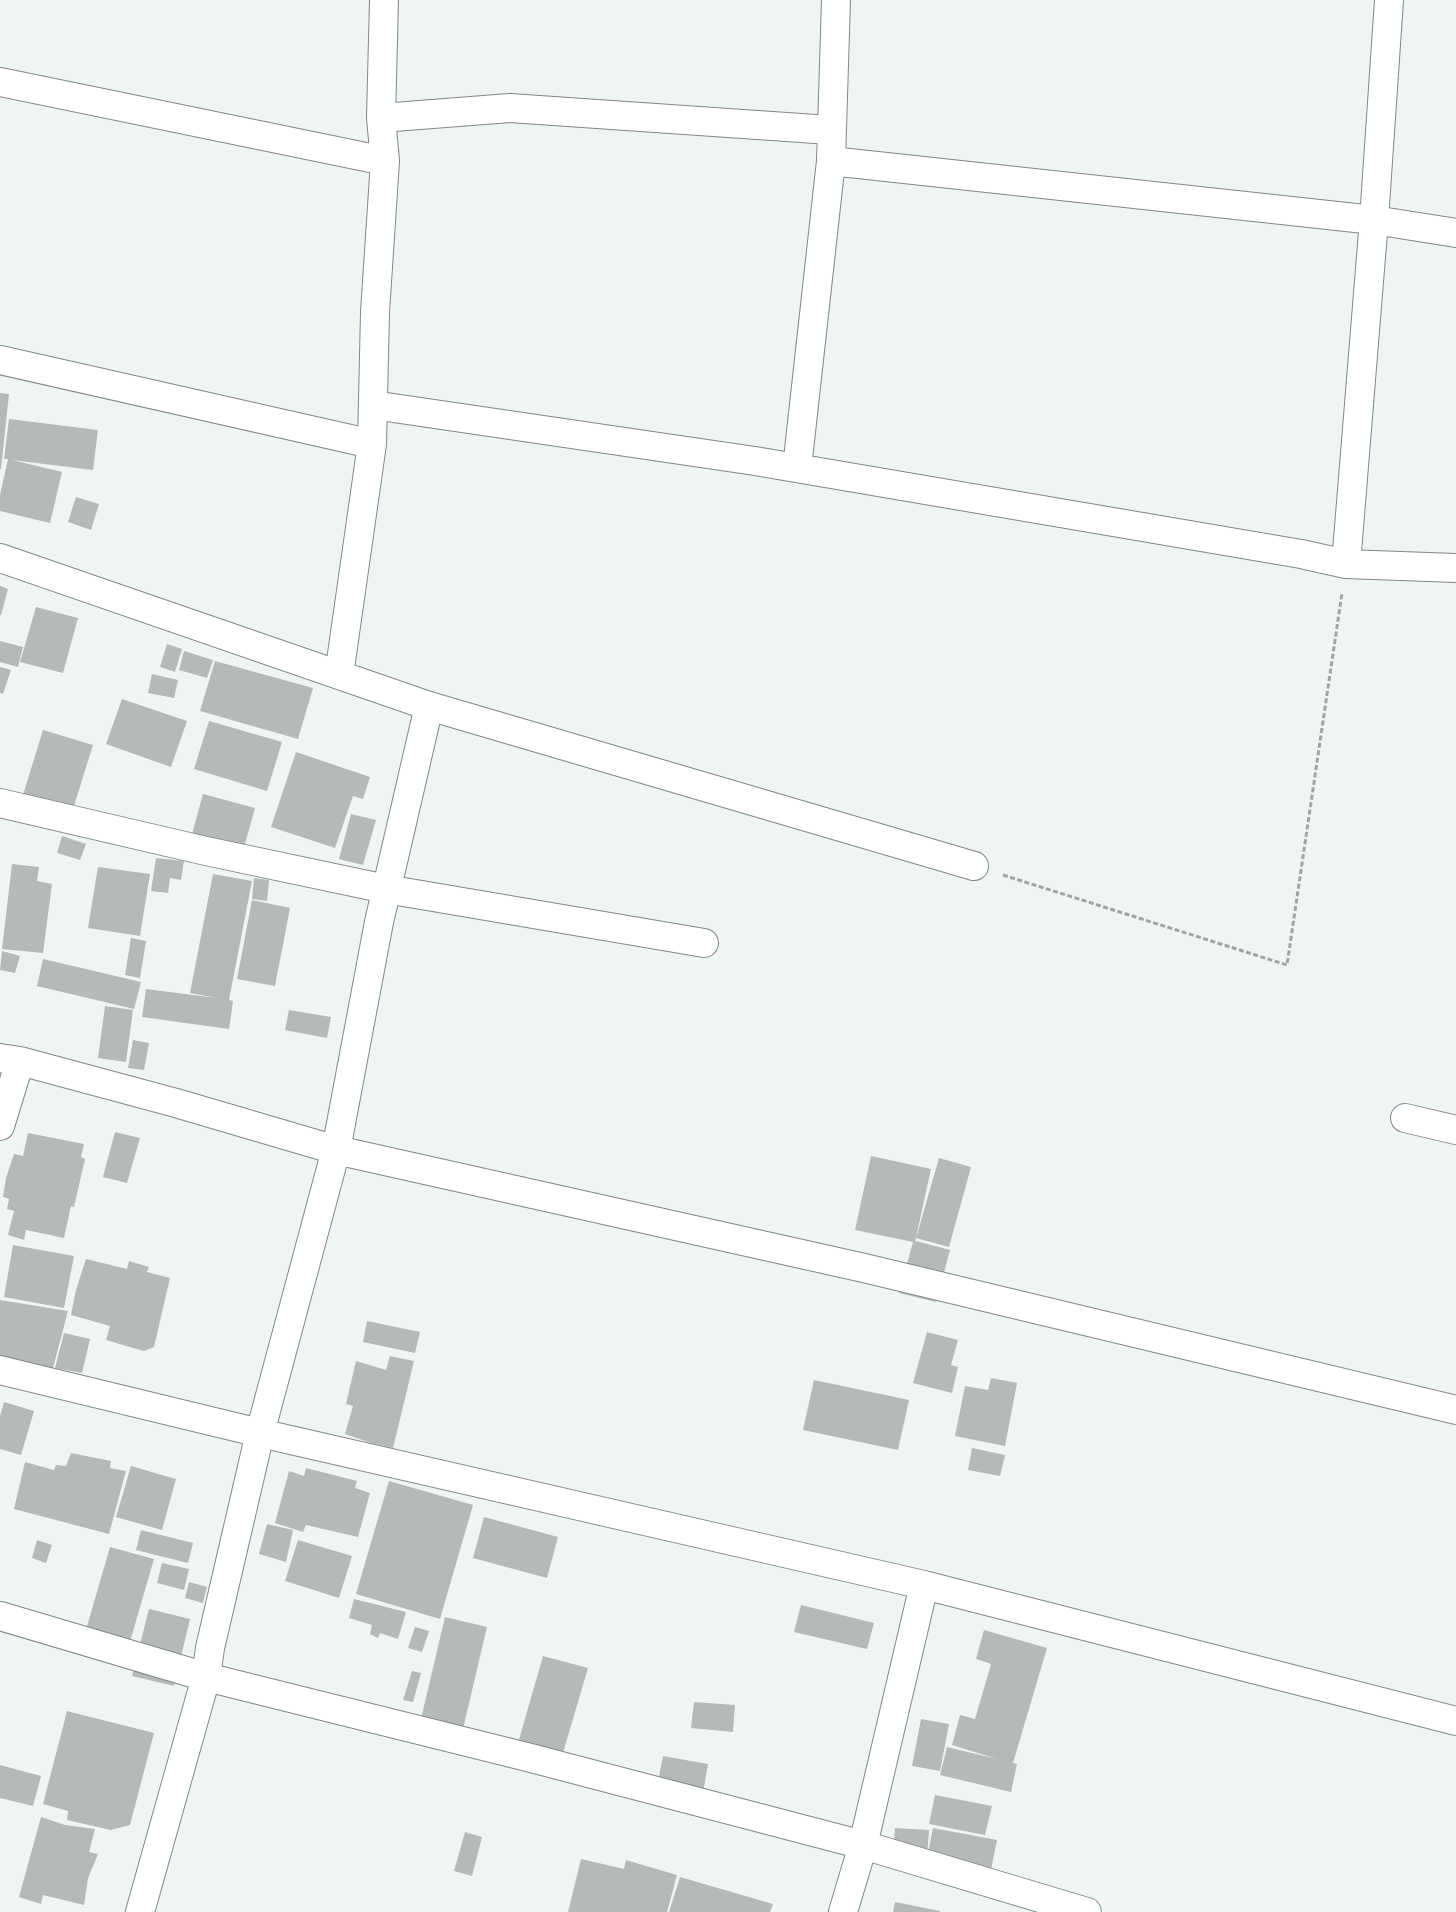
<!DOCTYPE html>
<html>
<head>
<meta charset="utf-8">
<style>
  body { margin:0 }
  canvas { display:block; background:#eef5f3 }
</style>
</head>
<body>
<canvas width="1456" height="1912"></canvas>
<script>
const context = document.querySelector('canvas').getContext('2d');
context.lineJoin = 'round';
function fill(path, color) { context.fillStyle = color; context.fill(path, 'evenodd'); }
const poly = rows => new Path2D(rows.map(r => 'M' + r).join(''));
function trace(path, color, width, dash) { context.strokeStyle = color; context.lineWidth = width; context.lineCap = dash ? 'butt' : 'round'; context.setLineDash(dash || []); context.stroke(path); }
fill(poly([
  [0,393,9,394,1,469,0,469],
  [9,419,98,430,93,470,12,460,62,472,50,523,0,511,0,495,8,459,4,459],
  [76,497,99,504,91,530,68,522],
  [0,586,8,589,1,615,0,615],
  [36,607,78,618,63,673,20,662],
  [0,641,23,647,18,667,0,662],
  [167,644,182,649,175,672,160,667],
  [184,651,213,660,207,678,179,670],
  [215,661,313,688,298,739,200,711],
  [0,667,11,670,3,694,0,693],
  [152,674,178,680,174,698,148,693],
  [122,699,187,721,171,767,106,744],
  [209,721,282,742,267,791,194,769],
  [43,730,93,745,73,809,23,795],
  [296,752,370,777,363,799,353,796,335,848,271,827],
  [203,794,255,808,243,851,191,838],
  [351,814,376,820,363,865,339,859],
  [62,836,86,844,80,860,57,853],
  [156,858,184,861,181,880,170,878,168,893,151,891],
  [12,864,39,867,37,881,52,884,43,953,2,949],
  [98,867,150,874,140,936,88,928],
  [213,874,252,881,229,1000,233,1001,229,1029,142,1017,146,989,217,998,190,993],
  [254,878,269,880,267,901,252,899],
  [252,900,290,908,275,986,237,979],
  [131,938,146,941,140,978,125,975],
  [2,951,20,956,15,973,0,970],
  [43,959,141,982,134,1009,37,986],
  [105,1006,133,1010,126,1062,98,1058],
  [289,1010,331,1017,327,1038,285,1030],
  [133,1040,149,1043,144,1070,128,1068],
  [115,1132,140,1138,127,1183,103,1177],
  [28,1133,84,1144,81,1157,85,1159,74,1207,71,1206,64,1238,26,1230,24,1240,8,1235,14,1211,7,1209,9,1199,3,1197,6,1178,14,1154,23,1156],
  [871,1156,931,1169,915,1242,916,1241,950,1250,936,1302,899,1293,913,1242,855,1230],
  [939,1158,971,1167,949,1247,916,1238],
  [13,1245,74,1256,64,1308,4,1297],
  [86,1259,127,1269,129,1261,149,1267,147,1272,170,1278,154,1347,144,1351,106,1340,110,1326,71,1315,76,1290],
  [0,1300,68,1311,53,1368,0,1358],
  [367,1321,420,1332,415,1353,363,1342],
  [927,1332,958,1340,951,1365,958,1367,952,1393,913,1383],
  [64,1333,90,1339,82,1373,55,1368],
  [390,1356,414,1361,393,1448,371,1443,345,1434,353,1406,346,1404,356,1361,386,1370],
  [991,1378,1017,1383,1005,1446,955,1436,965,1386,988,1390],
  [814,1380,909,1400,898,1450,803,1430],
  [4,1402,34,1411,21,1455,0,1449,0,1416],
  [972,1448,1005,1455,1000,1476,968,1470],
  [71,1453,111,1461,110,1468,126,1471,109,1534,14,1509,25,1462,54,1470,56,1465,66,1466],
  [131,1466,176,1479,162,1530,116,1517],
  [306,1468,357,1481,355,1488,370,1493,358,1537,306,1525,303,1532,275,1523,289,1471,304,1476],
  [389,1481,473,1505,440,1619,356,1594],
  [484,1517,558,1537,547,1578,473,1558],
  [267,1524,293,1530,286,1562,259,1554],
  [141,1530,193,1543,188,1563,136,1550],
  [37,1540,52,1545,46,1563,32,1558],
  [298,1540,352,1556,339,1598,285,1581],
  [110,1547,154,1559,125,1659,81,1647],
  [162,1563,189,1569,184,1590,157,1583],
  [189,1582,207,1587,203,1603,185,1598],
  [354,1599,406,1612,398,1639,380,1633,378,1638,370,1634,372,1625,349,1618],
  [801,1605,874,1623,867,1649,794,1632],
  [149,1609,190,1619,174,1686,132,1676],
  [445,1617,487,1627,458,1750,416,1740],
  [415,1627,429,1631,422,1652,408,1648],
  [984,1630,1047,1648,1013,1763,1017,1764,1011,1792,940,1775,947,1747,997,1759,952,1745,960,1715,975,1719,991,1664,976,1659],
  [543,1656,588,1668,560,1763,516,1750],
  [412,1671,421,1673,413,1702,403,1700],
  [694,1702,735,1705,733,1732,691,1728],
  [67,1711,154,1733,130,1825,111,1830,67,1820,68,1811,43,1804],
  [921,1719,949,1724,940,1771,912,1766],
  [663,1756,708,1764,701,1805,655,1796],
  [0,1765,41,1776,33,1806,0,1798],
  [935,1795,992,1806,985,1835,929,1824],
  [41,1817,65,1825,95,1829,89,1852,98,1854,88,1878,84,1905,43,1895,41,1904,19,1897],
  [895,1828,929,1830,927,1858,893,1855],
  [933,1828,997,1840,991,1870,927,1858],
  [465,1832,482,1837,472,1876,454,1871],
  [581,1859,624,1869,626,1860,677,1875,667,1912,568,1912],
  [680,1877,773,1904,770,1912,669,1912],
  [895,1902,940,1911,940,1912,893,1912]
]), '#b5bab6');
const minor = poly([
  [0,82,385,161],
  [381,118,510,108,830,130],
  [831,161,1374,220,1456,233],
  [0,360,372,444],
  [373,405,755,461,1301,554,1346,564,1456,568],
  [797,468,831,161,836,0],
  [0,558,429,706,974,866],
  [1346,564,1374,220,1389,0],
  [339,675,372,444,375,312,385,161,381,118,384,0],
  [0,803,206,851,386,889,704,943],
  [0,1058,20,1061,176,1103,336,1150,864,1268,1456,1410],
  [1405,1118,1456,1130],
  [0,1126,20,1061],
  [0,1370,260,1433,924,1585,1456,1721],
  [0,1616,206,1677,527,1757,863,1845,1087,1912],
  [140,1912,206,1677,210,1648,260,1433,336,1150,379,922,429,706],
  [843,1912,863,1845,924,1585]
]);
trace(minor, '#818886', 30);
trace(poly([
  [1003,875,1287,965,1342,593]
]), '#a0a5a4', 3, [5, 2.5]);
trace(minor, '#fff', 28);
</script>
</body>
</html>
